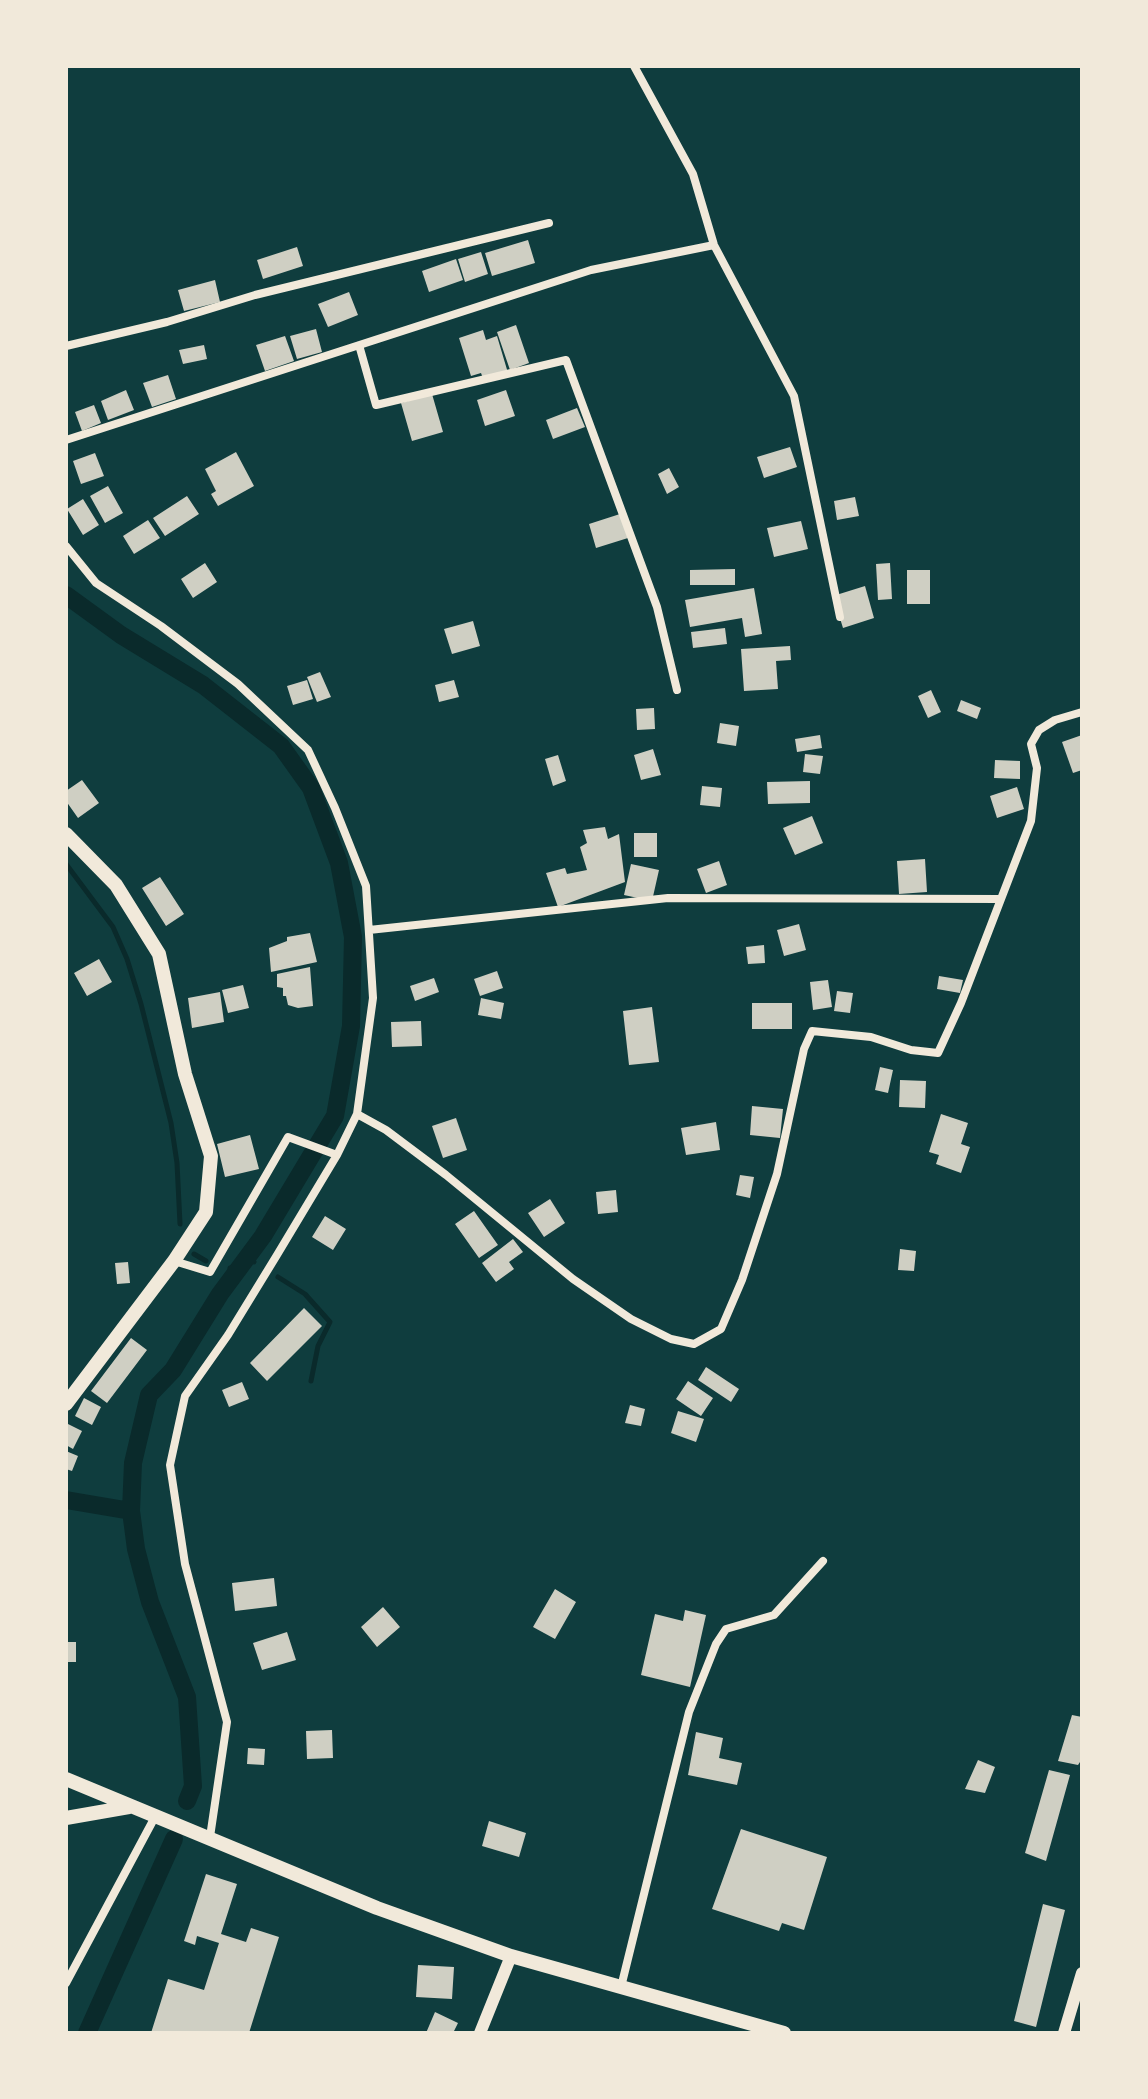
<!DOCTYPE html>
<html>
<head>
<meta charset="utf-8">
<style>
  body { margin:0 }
  #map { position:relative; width:1148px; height:2099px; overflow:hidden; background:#0f3d3e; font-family:"Archivo Narrow",sans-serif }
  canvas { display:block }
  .frame { position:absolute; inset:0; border:68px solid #f1e9da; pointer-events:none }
</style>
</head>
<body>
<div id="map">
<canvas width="1148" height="2099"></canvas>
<div class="frame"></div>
</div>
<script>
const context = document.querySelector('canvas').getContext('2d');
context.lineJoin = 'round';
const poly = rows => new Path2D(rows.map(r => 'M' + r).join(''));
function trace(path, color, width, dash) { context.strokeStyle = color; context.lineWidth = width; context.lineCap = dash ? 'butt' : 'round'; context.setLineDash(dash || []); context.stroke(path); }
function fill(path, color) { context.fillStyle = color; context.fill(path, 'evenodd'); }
trace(poly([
  [66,864,113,927,127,959,141,1004,171,1123,177,1163,180,1224],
  [194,1254,206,1261],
  [230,1268,244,1272,251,1261,254,1262],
  [278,1277,305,1294,330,1322,318,1346,311,1381]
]), '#0a2a2b', 5);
trace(poly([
  [66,595,121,635,203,685,281,746,311,788,339,863,353,937,351,1026,335,1116,263,1236,220,1294,173,1370,149,1395,133,1463,131,1511,136,1549,150,1602,187,1697,193,1786,187,1801],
  [66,1500,131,1511],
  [87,2033,174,1839]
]), '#0a2a2b', 18);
fill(poly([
  [528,240,535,263,492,276,485,253],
  [297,247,303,266,263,279,257,260],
  [481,252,488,274,465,282,458,259],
  [456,259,463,280,429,292,422,271],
  [215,280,220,302,184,311,178,290],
  [349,292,358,315,328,327,318,304],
  [516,325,529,363,510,370,497,332],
  [316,329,322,352,297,359,290,336],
  [483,330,486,340,497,336,508,373,484,381,481,373,471,376,459,338],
  [285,336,294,361,265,371,256,345],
  [204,345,207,359,183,364,179,350],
  [168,375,176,399,152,407,143,383],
  [126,390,134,410,108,420,101,401],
  [506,390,515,416,485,426,477,400],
  [432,394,443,432,412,441,401,403],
  [94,405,101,423,82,431,75,412],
  [577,408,585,427,553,439,546,420],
  [790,447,797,467,764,478,757,457],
  [236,452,254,486,218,506,211,494,216,491,205,469],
  [95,453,104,476,81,484,73,461],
  [669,468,679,487,667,494,658,474],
  [108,486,123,513,105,523,90,496],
  [187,496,199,514,165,536,153,518],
  [855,497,859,516,837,520,834,501],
  [83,499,99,525,83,535,67,509],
  [620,514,628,538,596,548,589,524],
  [148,520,160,538,134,554,123,536],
  [801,521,808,549,774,557,767,528],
  [205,563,217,582,193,598,181,579],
  [890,563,892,599,878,600,876,564],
  [735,569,735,585,690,585,690,570],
  [907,570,930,570,930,604,907,604],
  [865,586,874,618,843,628,833,596],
  [754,588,762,634,745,637,742,618,690,627,685,600],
  [473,621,480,646,452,654,444,629],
  [725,628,727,644,693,648,691,632],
  [790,646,791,660,776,661,778,689,744,691,741,649],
  [320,672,331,697,317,702,307,677],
  [307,680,313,699,293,705,287,686],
  [454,680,459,697,439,702,435,685],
  [931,690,941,712,928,718,918,696],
  [961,700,981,708,977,719,957,711],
  [654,708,655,729,637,730,636,709],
  [720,723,739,726,736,746,717,743],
  [820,735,822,748,797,752,795,739],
  [1082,735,1082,770,1073,773,1062,742],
  [653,749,661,775,641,780,634,755],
  [805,754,823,756,820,774,803,772],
  [558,755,566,781,553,786,545,759],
  [995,760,1020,761,1020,779,994,778],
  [82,780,99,803,78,818,66,801,66,791],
  [810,781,810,803,768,804,767,782],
  [702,786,722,788,720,807,700,805],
  [1017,787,1024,809,997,818,990,796],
  [812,816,823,843,795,855,783,828],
  [605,827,608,839,619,834,625,882,558,907,546,873,565,868,567,874,587,870,580,847,587,843,583,830],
  [634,833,657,833,657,857,634,857],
  [925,859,927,892,899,894,897,861],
  [719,861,727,885,706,893,697,869],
  [631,864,659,870,652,901,624,895],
  [160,877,184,914,166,926,142,888],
  [799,924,806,950,784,956,777,930],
  [310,933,317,962,271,972,269,948,287,941,287,937],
  [764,945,765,963,748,964,746,947],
  [99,959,112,982,87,996,74,973],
  [310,967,313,1006,298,1008,288,1005,286,996,283,996,283,988,277,987,277,974],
  [497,971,503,988,480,996,474,979],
  [939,976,963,980,960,993,937,989],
  [434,978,439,992,415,1001,410,986],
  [828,980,832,1007,813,1010,810,982],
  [243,985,249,1008,228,1013,222,990],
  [837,991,853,993,850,1013,834,1011],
  [220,992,224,1022,192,1028,188,998],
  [481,998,504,1003,501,1019,478,1015],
  [752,1003,792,1003,792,1029,752,1029],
  [652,1007,659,1062,629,1065,623,1011],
  [421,1021,422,1046,392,1047,391,1022],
  [880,1067,893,1070,888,1093,875,1090],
  [900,1080,926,1081,925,1108,899,1107],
  [752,1106,783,1109,780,1138,750,1135],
  [941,1114,968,1123,961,1144,970,1147,961,1173,936,1164,939,1155,929,1152],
  [456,1118,467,1150,443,1158,432,1126],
  [716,1122,720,1150,686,1155,681,1128],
  [250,1135,259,1169,225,1177,217,1144],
  [740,1175,754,1177,750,1198,736,1195],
  [616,1190,618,1212,598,1214,596,1192],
  [550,1199,565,1223,544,1237,528,1213],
  [474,1211,498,1245,479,1258,455,1224],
  [325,1216,346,1229,333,1250,312,1237],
  [513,1239,523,1252,509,1262,514,1269,496,1282,482,1263],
  [900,1249,916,1251,914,1271,898,1270],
  [128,1262,130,1283,117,1284,115,1263],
  [304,1308,322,1326,267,1381,250,1363],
  [131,1338,147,1350,107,1403,91,1391],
  [706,1367,739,1389,731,1402,698,1380],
  [688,1381,713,1398,701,1416,676,1399],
  [242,1382,249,1399,229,1407,222,1390],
  [84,1398,101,1407,92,1425,75,1416],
  [630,1405,645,1409,641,1426,625,1423],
  [678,1411,704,1419,696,1442,671,1433],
  [66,1423,82,1431,73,1449,66,1445],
  [66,1451,78,1456,72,1471,66,1469],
  [274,1578,277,1606,235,1611,232,1583],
  [555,1589,576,1602,555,1639,533,1627],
  [383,1607,400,1627,377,1647,361,1627],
  [685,1610,706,1615,690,1687,641,1675,655,1614,683,1621],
  [287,1632,296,1660,262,1670,253,1643],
  [66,1642,76,1642,76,1662,66,1662],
  [1072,1715,1082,1717,1082,1759,1078,1765,1058,1761],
  [332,1730,333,1758,307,1759,306,1731],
  [696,1732,723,1738,719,1758,742,1763,737,1785,688,1775],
  [248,1748,265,1749,264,1765,247,1764],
  [978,1760,995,1767,985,1793,965,1789],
  [1049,1770,1070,1775,1046,1861,1025,1853],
  [489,1821,526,1833,519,1857,482,1846],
  [741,1829,827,1857,804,1930,782,1923,779,1931,712,1909],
  [206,1874,237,1884,221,1934,246,1942,251,1928,279,1937,249,2033,151,2033,168,1979,204,1990,219,1943,197,1936,195,1945,184,1941],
  [1043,1904,1065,1910,1036,2027,1014,2021],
  [418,1965,454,1967,452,1999,416,1997],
  [435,2012,458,2023,453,2033,426,2033]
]), '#cfcfc3');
trace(poly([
  [634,66,693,174,714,245,794,396,840,617],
  [359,345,376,405,566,360,657,607,677,690],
  [66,346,167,322,255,295,549,223],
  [66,440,591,270,714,245],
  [66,546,96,583,161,626,238,684,308,750,335,808,366,886,373,998,357,1114],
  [369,930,668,898,1000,899],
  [174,1261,210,1272,288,1137,337,1155],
  [210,1837,227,1722,185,1564,170,1465,185,1396,228,1335,277,1255,337,1155,357,1114,386,1130,446,1175,573,1279,631,1319,671,1339,694,1344,721,1329,742,1280,777,1174,804,1049,812,1031,871,1037,911,1050,938,1053,961,1003,1031,821,1037,768,1031,744,1039,730,1055,720,1082,712],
  [66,1983,156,1815],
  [621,1987,689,1712,716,1644,726,1629,774,1615,823,1561]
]), '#f1e9da', 8);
trace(poly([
  [480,2033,511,1956],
  [1064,2033,1082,1973]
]), '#f1e9da', 12);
trace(poly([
  [66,834,116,885,159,954,185,1074,211,1156,206,1212,174,1261,66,1404],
  [66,1779,377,1908,511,1956,784,2033],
  [66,1818,129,1807]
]), '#f1e9da', 14);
</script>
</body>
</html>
